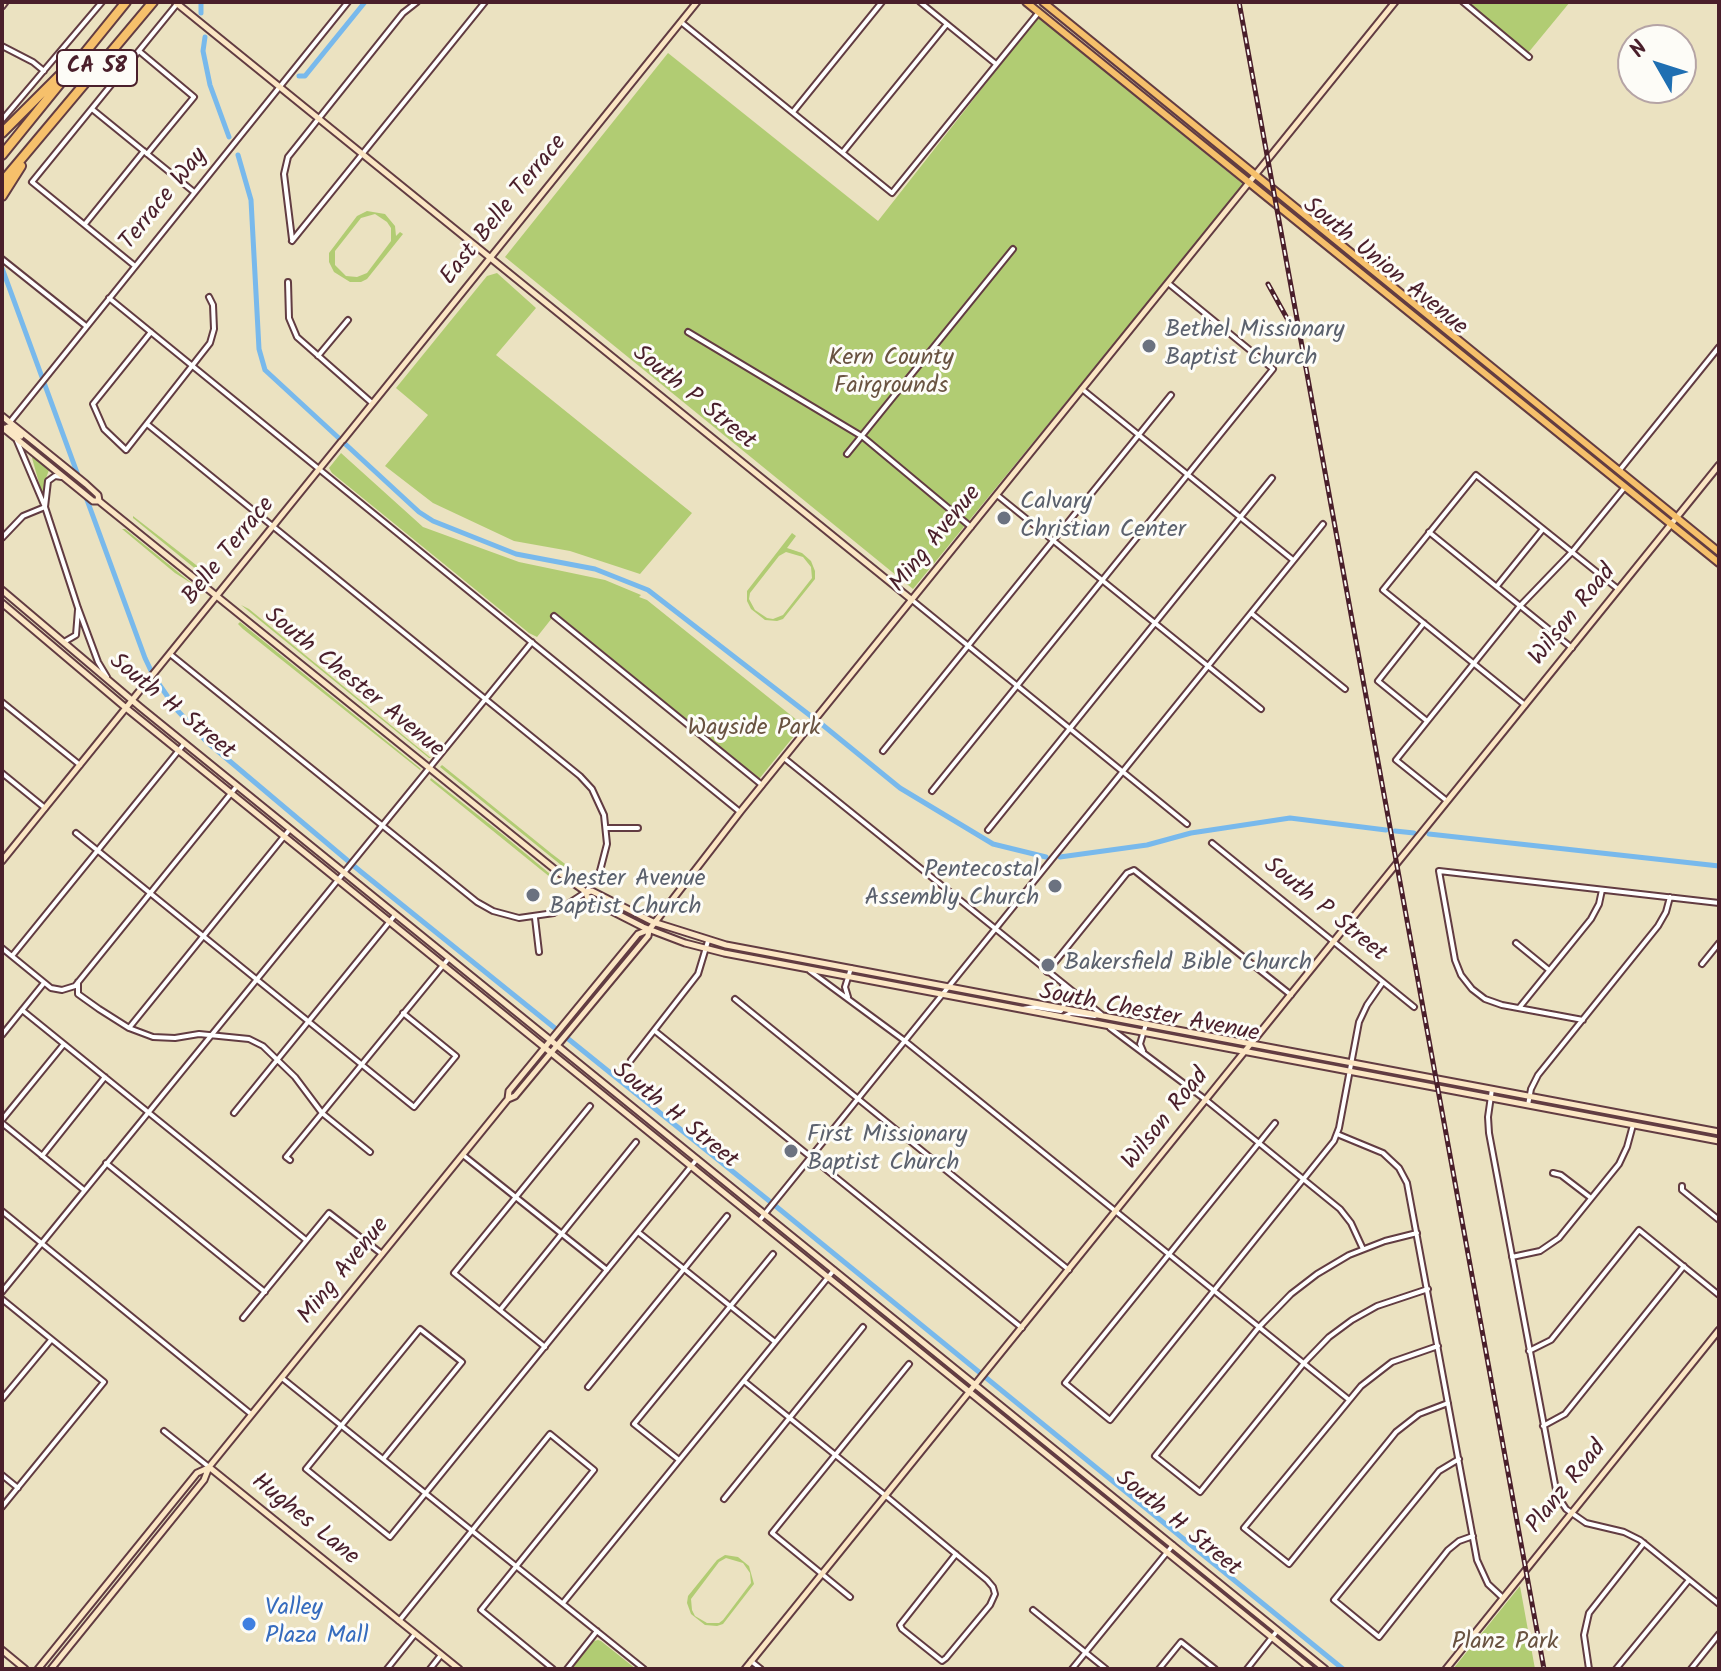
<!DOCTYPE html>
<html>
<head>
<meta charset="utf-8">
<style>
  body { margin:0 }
  #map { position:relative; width:1721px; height:1671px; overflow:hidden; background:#ebe2c1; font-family:Kalam,sans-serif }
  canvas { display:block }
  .frame { position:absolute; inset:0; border:4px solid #4a1f2b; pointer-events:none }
  .north { position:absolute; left:1617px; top:24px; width:80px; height:80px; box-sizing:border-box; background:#fdfcf7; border:2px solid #b5a4a5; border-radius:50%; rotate:309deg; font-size:22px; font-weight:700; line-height:32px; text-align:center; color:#4a1f2b }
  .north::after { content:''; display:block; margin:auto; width:28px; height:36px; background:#1f6fb2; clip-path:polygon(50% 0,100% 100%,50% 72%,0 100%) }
</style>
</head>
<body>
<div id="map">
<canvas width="1721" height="1671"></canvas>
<div class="frame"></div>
<div class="north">N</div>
</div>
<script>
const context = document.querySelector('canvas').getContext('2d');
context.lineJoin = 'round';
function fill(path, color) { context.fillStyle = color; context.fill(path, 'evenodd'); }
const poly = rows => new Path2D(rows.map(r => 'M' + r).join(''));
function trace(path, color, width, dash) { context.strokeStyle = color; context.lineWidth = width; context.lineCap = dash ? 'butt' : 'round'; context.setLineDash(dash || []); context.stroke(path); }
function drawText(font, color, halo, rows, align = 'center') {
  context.font = font + ' Kalam,sans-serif'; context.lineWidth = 6; context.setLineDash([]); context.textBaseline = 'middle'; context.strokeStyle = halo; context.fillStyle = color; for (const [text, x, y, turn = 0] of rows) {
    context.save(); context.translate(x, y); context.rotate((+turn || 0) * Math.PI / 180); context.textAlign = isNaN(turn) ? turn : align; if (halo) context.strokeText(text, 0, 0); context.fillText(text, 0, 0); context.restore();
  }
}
fill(poly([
  [1464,2,1570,2,1528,53],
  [1038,17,1244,185,913,589,505,257,668,53,878,221],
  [367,211,385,214,395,226,396,236,400,232,403,234,367,279,361,282,350,282,334,272,329,262,329,253,357,216],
  [375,214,387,222,391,228,391,241,367,273,357,277,346,276,335,265,335,251,361,218],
  [497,273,536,308,496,355,692,513,640,574,570,551,514,541,433,503,385,466,428,415,396,388,487,276],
  [341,453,423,527,519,562,605,580,641,595,639,597,647,600,803,725,759,779,556,613,537,637,529,633,332,473,329,468],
  [33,457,49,470,44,484,43,497,32,458],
  [133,516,200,568,203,575,133,518],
  [122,529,125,529,194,585,175,573],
  [792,533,796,536,787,548,802,553,811,561,815,571,815,579,783,619,777,621,765,620,751,609,747,601,747,591],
  [786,552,803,557,811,567,812,578,783,615,773,619,767,618,755,610,749,599,750,593,779,556],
  [241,605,249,609,431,758,429,758],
  [240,622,421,769,420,770,243,629,238,624],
  [442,765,552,854,577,873,575,875,561,865,440,767],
  [431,778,502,834,561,883,560,885,540,869,430,780],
  [725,1555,738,1557,749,1566,754,1584,723,1624,717,1626,705,1625,691,1614,687,1603,688,1596,717,1560],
  [726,1558,743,1563,750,1573,751,1583,723,1620,719,1623,707,1623,695,1616,692,1610,691,1599,719,1562],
  [1520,1586,1535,1669,1453,1669],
  [598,1640,601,1641,636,1669,571,1669,594,1641]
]), '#b1cc73');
trace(poly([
  [201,13,201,2],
  [205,37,203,51,210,85,229,137],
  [299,76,305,76,365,2],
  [238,155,251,200,259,349,265,370,419,512,433,521,516,554,595,569,648,590,812,717],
  [2,268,145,658,154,677,177,710,207,742,360,871,778,1208,1343,1669],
  [819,722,900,788,993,844,1046,857],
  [1395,831,1414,833],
  [1429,834,1719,866],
  [1060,857,1147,845,1191,833,1290,818,1386,830]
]), '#78b9ec', 5);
const street = poly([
  [920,2,996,64],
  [1463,2,1529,57],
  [681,22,892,193,1039,12],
  [2,46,33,62,44,71],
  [139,51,194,97,147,154],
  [92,109,194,192],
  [793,112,882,2],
  [2,120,102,2],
  [843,152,947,24],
  [85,224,144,151],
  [292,239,284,174,288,157,403,13,417,2],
  [292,241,485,2],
  [2,259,86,326],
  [135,266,32,182,177,4],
  [288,282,289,318,297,337,372,403],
  [109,298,740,812],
  [151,332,93,404,104,429,126,450,210,343,214,329,213,305,209,297],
  [688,332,863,437,971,527],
  [318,356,348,320],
  [1082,389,1293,560],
  [10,422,348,2],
  [147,424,580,776,592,789,604,815,607,844,600,871,586,892,554,913,519,918,493,911,477,902,170,654],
  [17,441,45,507,78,608,98,662,107,677],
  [847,454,1013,249],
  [1619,471,1719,347],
  [997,495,1261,709],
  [1429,532,1572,648],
  [2,538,23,516,45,507,48,481,55,476,62,477],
  [1497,586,1543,529],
  [912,600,1187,824],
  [1251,613,1345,689],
  [554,616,762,785],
  [1424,623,1378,681,1427,721],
  [64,642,76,635,78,610],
  [2,702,80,765],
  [1525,705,1383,590,1476,475,1618,589],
  [883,751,1171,395],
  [784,758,1101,1014],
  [2,773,45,808],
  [932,791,1273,369,1168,283],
  [1447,801,1396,760,1520,606,1572,552,1625,487],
  [607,828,638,828],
  [988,830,1272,478],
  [76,833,414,1107,456,1056,403,1013],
  [1212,843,1414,1007],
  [535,918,539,952],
  [1516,943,1549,970],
  [2,948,51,988,62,990,75,986,237,786],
  [12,956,184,744],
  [1702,964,1719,943],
  [810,971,905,1041,1348,1399],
  [1047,972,1127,873,1134,870,1291,995],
  [78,982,78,994,99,1009,129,1028,153,1037,175,1038,199,1034,249,1039,263,1046,295,1077,322,1113,370,1152],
  [848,997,845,987,851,968],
  [735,999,1069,1270],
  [1519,1008,1591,919,1599,904,1602,890],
  [1022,1009,1035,1007,1061,1011,1068,996,1063,986],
  [22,1010,306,1240],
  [1063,1017,1071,1013,1095,1016],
  [1583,1020,1502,1005,1485,999,1472,989,1461,975,1455,960,1439,871,1719,903],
  [129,1028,290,829],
  [1110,1028,1206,1100,1340,1209,1351,1223,1363,1249],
  [655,1031,1022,1328],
  [2,1035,44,983],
  [1143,1051,1140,1044,1146,1024],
  [631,1060,698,974,708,941],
  [1492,1089,1488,1117,1489,1133,1557,1495,1566,1509,1586,1523,1624,1532,1640,1540,1719,1604],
  [1528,1105,1531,1089,1538,1075,1658,926,1666,912,1670,897],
  [234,1113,395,915],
  [2,1120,64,1044],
  [2,1123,84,1190],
  [1275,1123,1065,1383,1110,1420,1334,1141,1339,1128,1359,1022,1367,1005,1383,982],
  [1337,1134,1383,1153,1399,1168,1407,1183,1477,1560,1488,1584,1503,1598],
  [463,1155,607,1270],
  [42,1156,105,1077],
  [290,1160,286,1157,449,958],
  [106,1163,265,1292],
  [1553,1173,1561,1175,1591,1198],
  [1682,1186,1682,1190,1719,1220],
  [2,1211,251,1414],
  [759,1221,1323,524],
  [638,1232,775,1342],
  [1417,1233,1385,1241,1349,1255,1317,1274,1291,1294,1259,1327,1155,1456,1200,1492,1304,1363,1329,1337,1352,1320,1377,1306,1428,1289],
  [1512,1257,1540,1251,1559,1238,1619,1164,1627,1147,1633,1125],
  [2,1292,532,642],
  [2,1299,104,1382,2,1507],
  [500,1310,636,1142],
  [243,1318,329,1213,382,1254],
  [1438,1346,1392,1362,1361,1386,1244,1528,1289,1564,1396,1432,1419,1414,1448,1403],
  [545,1347,454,1273,590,1106],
  [1529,1351,1551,1340,1639,1230,1719,1295],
  [282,1378,644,1669],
  [744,1381,886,1496,987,1580,993,1587,995,1594,990,1605,946,1658,942,1661,902,1629,900,1625,956,1554],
  [588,1387,727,1216],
  [2,1399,51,1340],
  [1543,1426,1565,1414,1684,1266],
  [164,1431,209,1467],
  [384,1458,462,1362,420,1329,306,1469,390,1537,697,1159],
  [1459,1459,1439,1471,1334,1600,1379,1637,1448,1550,1459,1541,1473,1536],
  [679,1460,634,1424,773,1254],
  [2,1475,18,1488],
  [724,1499,863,1327],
  [850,1597,772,1533,909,1364],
  [563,1603,834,1270],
  [1033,1610,1106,1669],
  [399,1621,550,1434,594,1470,481,1610,553,1669],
  [751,1661,761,1669],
  [387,1669,415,1634],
  [430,1669,441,1655],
  [567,1669,597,1631],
  [1072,1669,1173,1545],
  [1159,1669,1181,1642,1215,1669],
  [1247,1669,1277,1631],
  [1589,1669,1584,1635,1589,1613,1644,1543],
  [1616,1669,1689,1580],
  [1691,1669,1719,1634]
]);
const secondary = poly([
  [175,2,912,600],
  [2,6,5,2],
  [2,416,86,484,98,495,99,501],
  [2,427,93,501,99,501,558,872,586,892,592,891,653,922,726,945,1719,1132],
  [3,430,8,427,21,436],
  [343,440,697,2],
  [2,590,140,707,1325,1669],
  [2,603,126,708,1311,1669],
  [2,861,341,442],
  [586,892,588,899,643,927,685,943,724,953,1719,1141],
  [508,1099,515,1096,648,936,649,930,740,812,1395,2],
  [209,1467,459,1669],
  [2,1650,25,1669],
  [38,1669,197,1473,208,1468],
  [51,1669,204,1480,209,1467,508,1099,509,1091,638,934,648,930],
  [745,1669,1719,465],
  [1446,1669,1719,1330]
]);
const primary = poly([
  [1026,2,1719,563],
  [1043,2,1719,552]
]);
const highway = poly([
  [2,133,64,71],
  [2,155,126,2],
  [2,182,153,2],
  [2,196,21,166]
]);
trace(street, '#623c42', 8);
trace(secondary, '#623c42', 9);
trace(primary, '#623c42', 10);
trace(highway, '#623c42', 12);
trace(street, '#fff', 4);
trace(secondary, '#fbe6c4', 5);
trace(primary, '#f6c06b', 6);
trace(highway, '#f6c06b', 8);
const rail = poly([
  [1239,2,1544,1669],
  [1268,284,1294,331]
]);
trace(rail, '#4a1f2b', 5);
trace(rail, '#fdfcf7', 2, [6]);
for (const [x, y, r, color] of [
  [1149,346,8,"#6b7280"],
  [1004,518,8,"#6b7280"],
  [1055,886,8,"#6b7280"],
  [533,895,8,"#6b7280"],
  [1048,965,8,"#6b7280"],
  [791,1151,8,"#6b7280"],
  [249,1624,8,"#3f7fe0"]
]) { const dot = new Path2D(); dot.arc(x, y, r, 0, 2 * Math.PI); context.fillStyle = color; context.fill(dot); trace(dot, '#fdfcf7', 3); }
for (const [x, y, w] of [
  [97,68,80]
]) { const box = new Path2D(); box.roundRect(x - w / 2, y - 18, w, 36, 6); context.fillStyle = '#fdfcf7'; context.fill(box); trace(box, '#4a1f2b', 2); }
drawText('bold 22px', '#4a1f2b', null, [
  ["CA 58",97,68]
]);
drawText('24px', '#4a1f2b', '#fdfcf7', [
  ["Terrace Way",165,200,-51],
  ["East Belle Terrace",505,211,-51],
  ["South Union Avenue",1384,268,39],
  ["South P Street",693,399,39],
  ["Ming Avenue",937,540,-51],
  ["Belle Terrace",230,552,-51],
  ["Wilson Road",1574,616,-51],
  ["South Chester Avenue",353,684,39],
  ["South H Street",171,708,39],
  ["South P Street",1324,911,39],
  ["South Chester Avenue",1149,1015,11],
  ["South H Street",674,1117,39],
  ["Wilson Road",1167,1120,-51],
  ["Ming Avenue",345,1272,-51],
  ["Planz Road",1568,1488,-51],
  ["Hughes Lane",304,1521,39],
  ["South H Street",1177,1525,39]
]);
drawText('24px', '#5b616d', '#fdfcf7', [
  ["Bethel Missionary",1165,332],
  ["Baptist Church",1165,360],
  ["Calvary",1020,504],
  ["Christian Center",1020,532],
  ["Pentecostal",1039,872,"right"],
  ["Assembly Church",1039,900,"right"],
  ["Chester Avenue",549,881],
  ["Baptist Church",549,909],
  ["Bakersfield Bible Church",1064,965],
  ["First Missionary",807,1137],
  ["Baptist Church",807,1165]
], 'left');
drawText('24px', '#695341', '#fdfcf7', [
  ["Kern County",891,360],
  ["Fairgrounds",891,388],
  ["Wayside Park",754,730],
  ["Planz Park",1505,1644]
]);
drawText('24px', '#366cbe', '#fdfcf7', [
  ["Valley",265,1610],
  ["Plaza Mall",265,1638]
], 'left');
</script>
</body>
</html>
